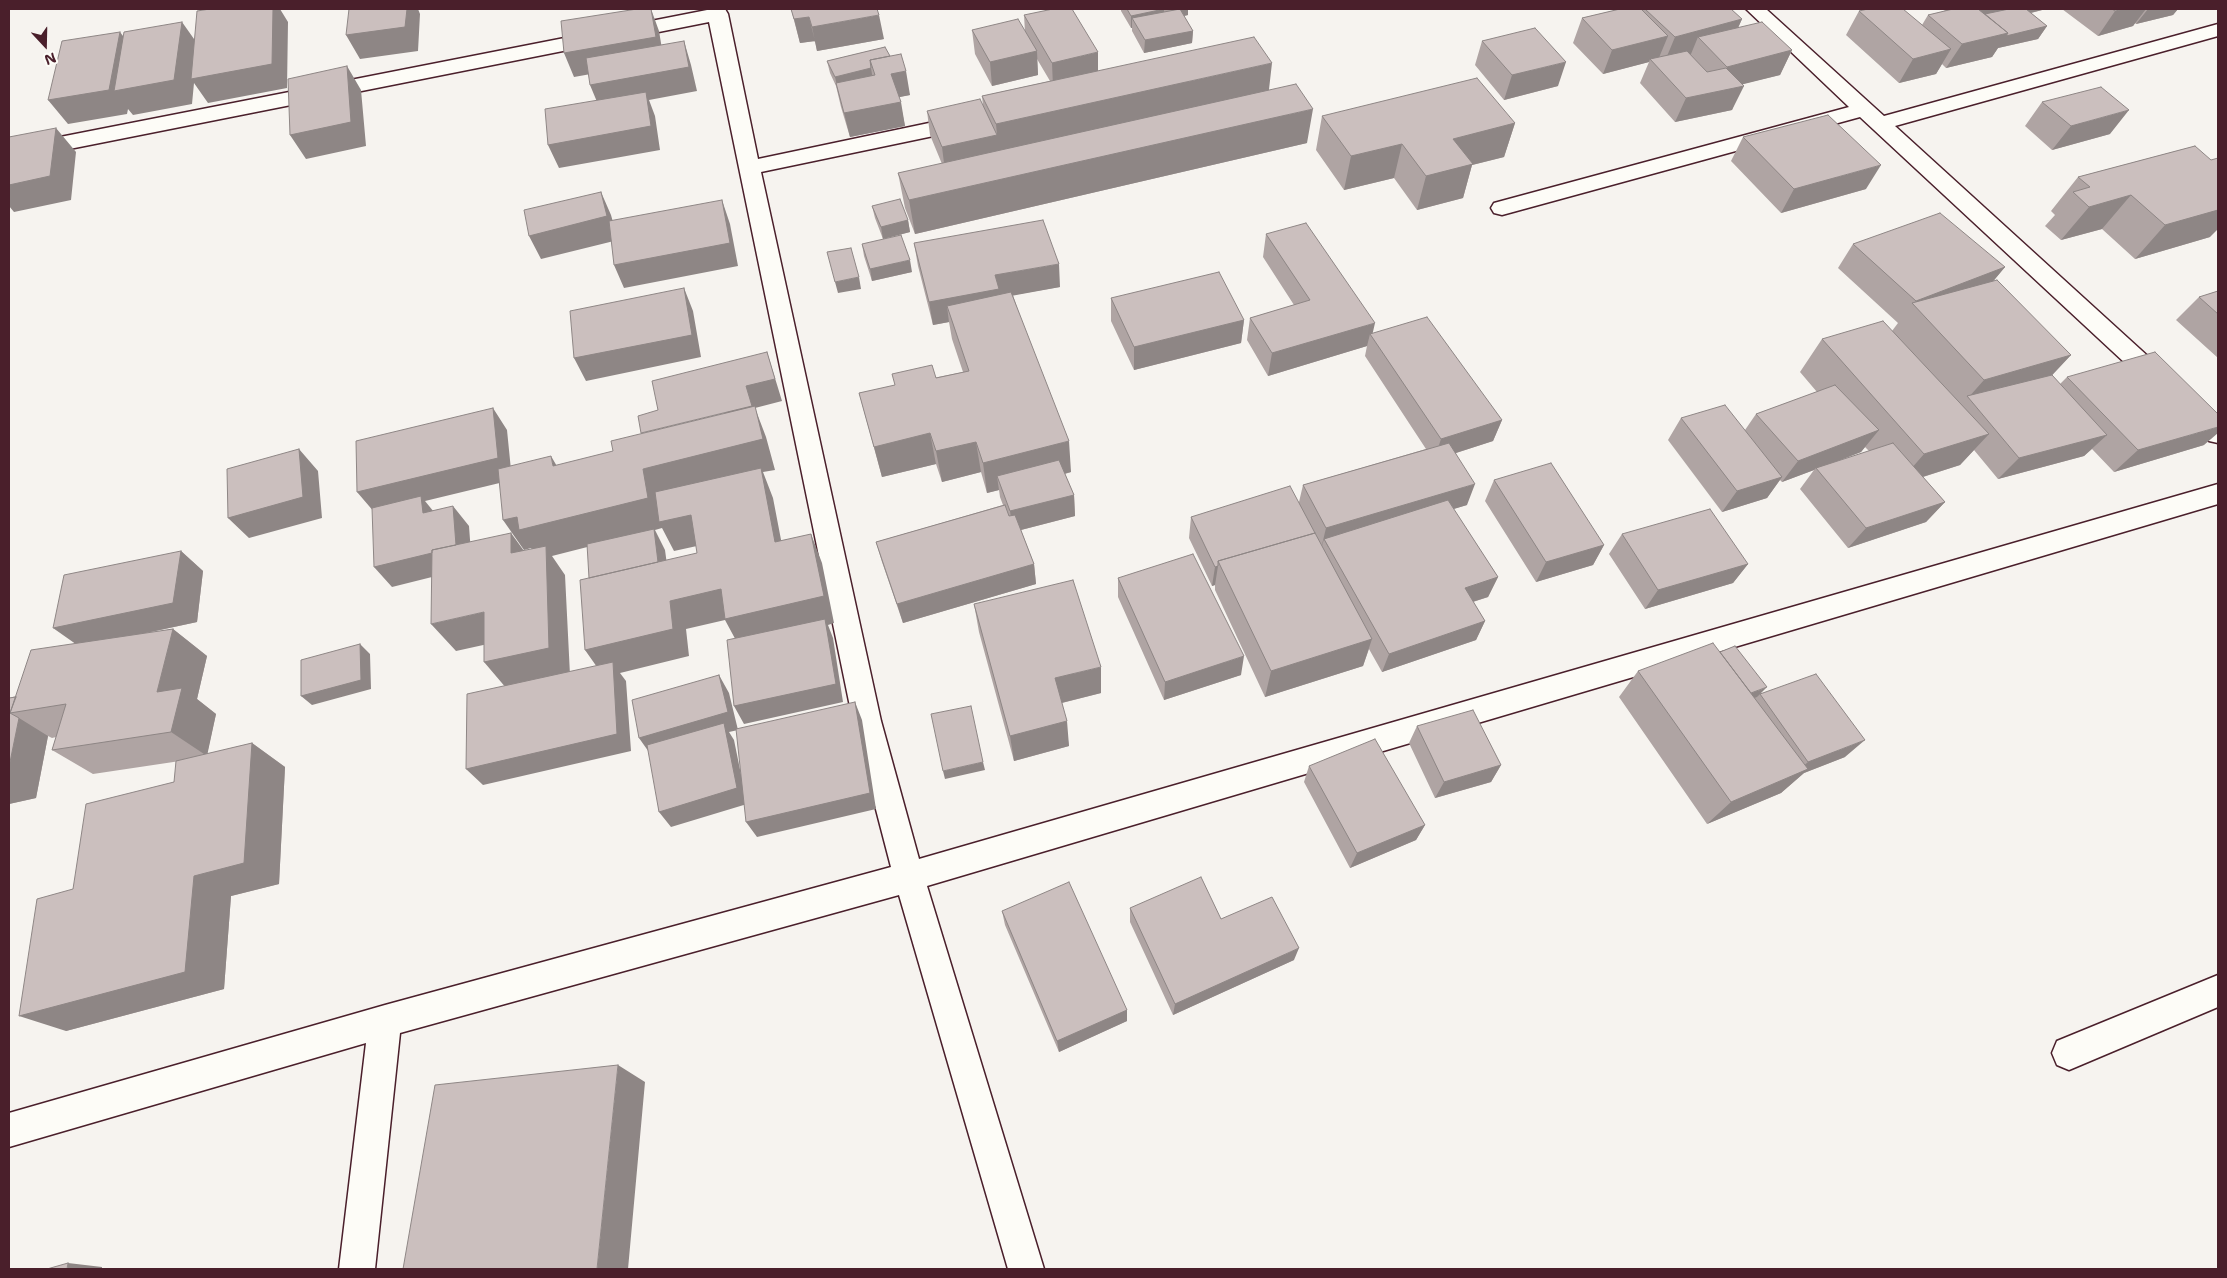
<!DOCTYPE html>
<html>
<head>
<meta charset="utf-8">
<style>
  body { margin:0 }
  #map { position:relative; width:2227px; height:1278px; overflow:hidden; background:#f6f3ef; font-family:"Shantell Sans",sans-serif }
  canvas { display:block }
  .frame { position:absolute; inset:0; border:10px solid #4a1f2b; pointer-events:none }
  .north { position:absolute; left:20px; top:20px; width:50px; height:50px; -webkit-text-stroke:4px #fdfcf7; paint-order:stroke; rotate:159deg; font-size:14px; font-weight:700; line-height:20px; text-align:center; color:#4a1f2b }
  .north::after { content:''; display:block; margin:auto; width:18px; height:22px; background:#4a1f2b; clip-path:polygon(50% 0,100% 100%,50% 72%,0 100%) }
</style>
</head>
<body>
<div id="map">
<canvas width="2227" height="1278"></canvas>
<div class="frame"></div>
<div class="north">N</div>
</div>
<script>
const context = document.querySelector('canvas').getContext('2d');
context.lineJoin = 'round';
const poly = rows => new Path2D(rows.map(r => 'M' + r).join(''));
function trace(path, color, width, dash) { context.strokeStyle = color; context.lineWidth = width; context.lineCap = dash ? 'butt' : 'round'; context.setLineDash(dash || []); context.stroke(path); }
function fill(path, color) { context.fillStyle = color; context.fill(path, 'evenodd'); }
const minor = poly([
  [707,9,725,9,728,14,758,159,967,115,974,117,977,122,974,127,967,129,761,172,881,721,919,859,2218,484,2218,504,927,886,1044,1269,1008,1269,899,895,400,1033,375,1269,339,1269,366,1043,9,1147,9,1113,385,1005,891,867,853,721,709,22,9,161,9,147,707,10,707,9],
  [1746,9,1766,9,1884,116,2218,24,2218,36,1895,126,2218,420,2218,443,2209,441,1860,117,1502,215,1494,213,1491,208,1494,203,1849,107,1746,9],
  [2218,975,2218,1007,2069,1070,2057,1065,2052,1053,2057,1041,2218,975]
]);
trace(minor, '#4a1f2b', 3);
fill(minor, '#fdfcf7');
fill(poly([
  [791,9,884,39,817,51,815,41,800,43],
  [1121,9,1188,9,1188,15,1184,16,1193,31,1192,43,1144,53,1132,31,1132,28,1131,28,1121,11],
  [1620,9,1731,9,1742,19,1738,28,1792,50,1780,75,1742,84,1732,110,1675,122,1640,83,1649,62,1603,74,1573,43,1582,18],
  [1943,9,2046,9,2031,13,2047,26,2038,39,1998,48,1992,57,1946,68,1942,64,1936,74,1899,83,1846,35,1859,11,1922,25,1928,15,1945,11],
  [2062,9,2178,9,2173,15,2136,24,2135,23,2133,26,2098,36],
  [1024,15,1098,71,1269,91,1307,143,915,234,905,208,898,173,942,164,930,135,927,111,983,106,982,96,1050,81,1037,59,1038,75,992,86,975,54,972,30,1025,32],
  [1482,41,1558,86,1504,100,1475,65],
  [885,47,910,95,899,97,905,126,850,137,841,107,836,86,830,73,827,61],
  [2042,102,2110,134,2052,150,2025,126],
  [1322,116,1515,123,1504,157,1472,165,1463,198,1417,210,1394,178,1344,190,1316,150],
  [1743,137,1866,189,1781,213,1731,161],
  [2195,146,2210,237,2135,259,2102,229,2061,240,2045,226,2055,215,2051,211,2078,177],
  [872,206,908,220,910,232,883,239,875,218],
  [1266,234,1372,333,1502,420,1493,441,1456,453,1467,505,1453,509,1498,577,1488,597,1473,602,1485,621,1476,640,1382,672,1369,649,1363,666,1265,697,1215,590,1215,585,1212,586,1189,538,1191,517,1299,502,1303,485,1426,449,1365,356,1367,346,1268,376,1247,340,1250,318,1294,305,1263,257],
  [914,243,1060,287,1013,295,1071,472,1065,474,1074,495,1075,516,1021,530,1034,564,1036,584,903,623,882,562,876,542,1003,505,1000,497,999,490,987,493,981,472,942,482,936,464,882,477,859,393,963,372,952,339,949,322,933,325,918,266],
  [862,244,912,272,872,281,864,256],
  [1853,244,2005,267,1993,281,2071,355,2052,375,2060,384,2067,377,2204,445,2114,472,2092,449,2084,456,1998,479,1974,450,1960,465,1923,477,1945,502,1926,522,1848,548,1800,489,1814,470,1782,482,1780,480,1767,498,1722,512,1668,440,1681,418,1745,430,1756,414,1817,392,1800,372,1822,339,1892,331,1898,323,1838,268],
  [1865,447,1869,451,1838,461,1861,452],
  [2218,291,2218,358,2176,320,2199,297],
  [1111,298,1244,320,1241,343,1134,370,1111,321],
  [1494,480,1604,545,1593,565,1536,582,1485,501],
  [1622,534,1748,564,1733,583,1645,609,1609,554],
  [181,551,203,571,197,622,142,634,173,629,207,656,197,699,216,714,207,754,252,743,285,767,279,884,231,896,224,989,66,1031,73,889,174,782,180,761,93,774,52,750,56,737,52,738,48,736,36,798,9,804,9,698,16,696],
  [1118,578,1241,675,1164,700,1118,597],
  [974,604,1101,693,1062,703,1069,746,1014,761,979,632],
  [1720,652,1761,693,1845,757,1804,773,1781,793,1707,824,1619,697,1638,671],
  [1417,726,1501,765,1491,782,1435,798,1409,743],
  [1309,766,1425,825,1416,840,1350,868,1304,782],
  [1130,908,1221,919,1294,960,1173,1015,1130,922],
  [1002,911,1127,1010,1127,1021,1059,1052,1005,925]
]), '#afa4a3');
fill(poly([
  [273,9,280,9,288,22,287,88,208,103,194,83,192,104,133,115,128,109,127,114,68,124,48,100,120,32,138,56,182,22,199,46],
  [407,9,418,9,420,14,418,51,360,59,346,35],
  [651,9,659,31,664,61,574,77,564,53],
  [1164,9,1164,21,1132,18,1132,28,1131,28,1131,16],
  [1171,9,1188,9,1188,15,1170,19],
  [1977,9,2016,9,1981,23],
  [2023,9,2046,9,2018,16],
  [2125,9,2146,9,2133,26,2098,36,2115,11],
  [2148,9,2178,9,2173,15,2136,24],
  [879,15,884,39,817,51,812,27],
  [809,17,815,41,800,43,794,19],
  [1742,19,1731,43,1698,37,1691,54,1665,61,1675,37],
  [2047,26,2038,39,1998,48,1992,57,1946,68,1962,44,2008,33],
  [1193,31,1192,43,1144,53,1145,40],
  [1668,36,1658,60,1650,59,1649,62,1603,74,1612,50],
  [684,41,691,65,697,91,649,100,655,116,660,150,559,168,548,145,600,109,590,85],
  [1951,49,1936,74,1899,83,1913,59],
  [1792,50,1780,75,1716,91,1727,67],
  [1037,51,1038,75,992,86,990,62],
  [1098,52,1098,76,1053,87,1052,63],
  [1566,62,1558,86,1504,100,1512,75],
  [1272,63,1268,98,945,171,942,147,997,135,996,124],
  [347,66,361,90,366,146,306,159,290,135],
  [871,68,873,80,838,90,835,77],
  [906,71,910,95,895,98,875,75],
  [1744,86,1732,110,1675,122,1686,98],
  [901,102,905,126,850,137,844,113],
  [1313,109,1307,143,915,234,909,200],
  [2129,110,2110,134,2052,150,2071,126],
  [1515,123,1504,157,1472,165,1463,198,1417,210,1426,176,1453,139],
  [56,128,76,152,71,200,14,212,9,206,9,185],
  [1402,144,1394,178,1344,190,1351,156],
  [1881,165,1866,189,1781,213,1794,189],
  [601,192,611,215,618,240,541,259,529,236],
  [2131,195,2102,229,2061,240,2089,207],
  [2218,196,2218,229,2210,237,2135,259,2165,225],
  [722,200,730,224,738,266,624,288,614,265],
  [908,220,910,232,883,239,881,227],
  [910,260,912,272,872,281,870,269],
  [1059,264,1060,287,1000,298,947,306,949,322,933,325,929,302,995,275],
  [2005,267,1986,290,1914,305,1916,301],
  [859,277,861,289,838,293,835,282],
  [684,288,693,311,701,357,586,381,574,358],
  [1244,320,1241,343,1134,370,1134,347],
  [1375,323,1372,336,1370,334,1367,346,1268,376,1272,353],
  [767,352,782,401,755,408,766,437,775,470,763,472,773,498,787,571,691,515,706,544,674,551,662,528,655,530,665,550,670,587,602,602,654,530,552,556,565,575,570,675,507,689,484,662,539,560,531,548,524,550,503,520,643,469,696,450,746,386],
  [2071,355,2041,387,1968,398,1984,380],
  [493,408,507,430,512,480,425,501,438,517,423,513,375,513,357,492],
  [1502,420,1493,441,1434,460,1441,439],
  [2218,427,2218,433,2204,445,2114,472,2138,450],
  [1879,430,1861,452,1817,469,1816,468,1814,470,1782,482,1798,461],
  [930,433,936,464,882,477,874,447],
  [1989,434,1960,465,1897,485,1924,454],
  [2107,435,2084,456,1998,479,2019,458],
  [1069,441,1071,472,1002,489,997,476,999,490,987,493,983,463],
  [976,442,981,472,942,482,936,451],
  [299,449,318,471,322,518,249,538,228,518],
  [551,456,569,487,553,466],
  [1782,477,1767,498,1722,512,1737,491],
  [1475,484,1467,505,1328,547,1324,539,1321,549,1326,528],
  [1074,495,1075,516,1013,532,1010,511],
  [1945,502,1926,522,1848,548,1866,528],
  [453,506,469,526,472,567,392,587,374,567],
  [511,533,532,562,511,553],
  [811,534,822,563,834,623,828,625,833,638,843,702,744,724,734,706,739,646,725,620,686,629,689,656,620,673,626,681,631,751,483,785,466,769,604,677,585,650,670,601],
  [1604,545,1593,565,1536,582,1546,562],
  [181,551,203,571,197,622,80,647,53,628],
  [1034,564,1036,584,903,623,897,604],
  [1748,564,1733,583,1645,609,1658,590],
  [1218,566,1215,585,1212,586,1215,567],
  [1498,577,1488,597,1456,607,1465,588],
  [484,612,506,640,456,651,431,624],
  [1485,621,1476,640,1382,672,1389,654],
  [173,629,207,656,197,699,216,714,207,756,171,732,157,692],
  [1372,639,1363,666,1265,697,1271,671],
  [360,644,370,654,371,689,312,705,301,696],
  [1244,656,1241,675,1164,700,1165,682],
  [1101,667,1101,693,1057,704,1055,678],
  [719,675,729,693,738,730,729,732,734,740,747,804,671,827,659,812,651,755,639,738],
  [1767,687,1757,697,1721,711,1730,702],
  [855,702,862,720,876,809,757,837,746,822],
  [19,718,48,736,36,798,9,804,9,767],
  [1067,721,1069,746,1014,761,1010,736],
  [1865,740,1845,757,1804,773,1781,793,1707,824,1731,802,1792,776,1808,762],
  [252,743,285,767,279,884,231,896,224,989,66,1031,19,1016,194,876],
  [983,762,985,770,945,779,943,771],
  [1501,765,1491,782,1435,798,1444,782],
  [1425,825,1416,840,1350,868,1357,853],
  [1299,948,1294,960,1173,1015,1175,1004],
  [1127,1010,1127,1021,1059,1052,1057,1041],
  [618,1065,645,1082,628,1269,597,1269],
  [68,1263,102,1267,102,1269,67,1269]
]), '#8e8685');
const building = poly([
  [210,9,273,9,272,64,191,79,197,11,210,9],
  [349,9,407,9,405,27,346,35,349,9],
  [637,9,651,9,656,37,564,53,561,21,637,9],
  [791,9,877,9,879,15,812,27,809,17,794,19,791,9],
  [1053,9,1072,9,1098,52,1052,63,1024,15,1053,9],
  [1127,9,1164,9,1131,16,1127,9],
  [1180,9,1193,31,1145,40,1132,18,1180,9],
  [1620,9,1641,9,1668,36,1612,50,1582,18,1620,9],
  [1645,9,1731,9,1742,19,1675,37,1645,9],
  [1868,9,1903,9,1951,49,1913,59,1859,11,1868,9],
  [1953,9,1978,9,2008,33,1962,44,1928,15,1953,9],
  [2009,9,2026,9,2047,26,2006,36,2008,33,1985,14,2009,9],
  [2112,9,2125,9,2115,11,2112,9],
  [1018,19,1037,51,990,62,972,30,1018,19],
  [182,22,174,80,114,91,124,32,182,22],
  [1762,22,1792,50,1727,67,1698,37,1762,22],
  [1535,28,1566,62,1512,75,1482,41,1535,28],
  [120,32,109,90,48,100,62,41,120,32],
  [1254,37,1272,63,996,124,982,96,1254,37],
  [684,41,689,67,590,85,586,58,684,41],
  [885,47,890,56,870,60,871,68,835,77,827,61,885,47],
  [1687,51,1707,72,1726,68,1744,86,1686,98,1650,59,1687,51],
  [901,54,906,71,891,74,901,102,844,113,836,83,875,75,870,60,901,54],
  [347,66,351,122,290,135,288,79,347,66],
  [1477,78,1515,123,1453,139,1473,164,1426,176,1402,144,1351,156,1322,116,1477,78],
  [1296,84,1313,109,909,200,898,173,1296,84],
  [2101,87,2129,110,2071,126,2042,102,2101,87],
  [646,92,651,126,548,145,545,109,646,92],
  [980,99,997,135,942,147,927,111,980,99],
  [1828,115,1881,165,1794,189,1743,137,1828,115],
  [56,128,50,176,9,185,9,137,56,128],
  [2195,146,2211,160,2218,158,2218,210,2165,225,2131,195,2089,207,2073,192,2090,187,2078,177,2195,146],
  [601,192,607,216,529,236,524,210,601,192],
  [900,199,908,220,881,227,872,206,900,199],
  [722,200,730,243,614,265,609,221,722,200],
  [1940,213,2005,267,1916,301,1853,244,1940,213],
  [1043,220,1059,264,995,275,999,289,929,302,914,243,1043,220],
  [1306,223,1375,323,1272,353,1250,318,1310,300,1266,234,1306,223],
  [901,235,910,260,870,269,862,244,901,235],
  [851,248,859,277,835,282,827,252,851,248],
  [1219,272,1244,320,1134,347,1111,298,1219,272],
  [1997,280,2071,355,1984,380,1912,303,1997,280],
  [684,288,692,335,574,358,570,311,684,288],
  [2218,291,2218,314,2199,297,2218,291],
  [1011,292,1069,441,983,463,976,442,936,451,930,433,874,447,859,393,895,385,892,374,932,365,936,378,969,371,947,306,1011,292],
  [1427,317,1502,420,1441,439,1370,334,1427,317],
  [1883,321,1989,434,1924,454,1822,339,1883,321],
  [767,352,775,379,746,386,752,406,641,433,638,416,658,410,652,381,767,352],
  [2155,352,2218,414,2218,427,2138,450,2067,377,2155,352],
  [2052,375,2107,435,2019,458,1967,396,2052,375],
  [1835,385,1879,430,1798,461,1756,414,1835,385],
  [1725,405,1782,477,1737,491,1681,418,1725,405],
  [755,406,763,439,643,469,648,498,519,530,517,517,503,520,498,469,551,456,553,466,613,451,611,441,755,406],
  [493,408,498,458,357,492,356,441,493,408],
  [1449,443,1475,484,1326,528,1303,485,1449,443],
  [1893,443,1945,502,1866,528,1816,468,1893,443],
  [299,449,303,497,228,518,227,469,299,449],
  [1059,460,1074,495,1010,511,997,476,1059,460],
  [1551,463,1604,545,1546,562,1494,480,1551,463],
  [761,468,775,542,811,534,824,596,725,619,721,589,670,601,673,629,585,650,580,580,697,553,691,515,659,522,655,492,761,468],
  [1290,486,1315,533,1218,561,1218,566,1215,567,1191,517,1290,486],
  [421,496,423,513,453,506,456,545,432,550,432,553,374,567,372,508,421,496],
  [1448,500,1498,577,1465,588,1485,621,1389,654,1324,539,1448,500],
  [1005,505,1009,516,1015,515,1034,564,897,604,876,542,1005,505],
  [1710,509,1748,564,1658,590,1622,534,1710,509],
  [654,529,658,562,589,578,587,544,654,529],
  [511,533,511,553,546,546,549,648,484,662,484,612,431,624,432,550,511,533],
  [1315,533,1372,639,1271,671,1218,561,1315,533],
  [181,551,173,603,53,628,64,575,181,551],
  [1193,554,1244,656,1165,682,1118,578,1193,554],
  [1073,580,1101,667,1055,678,1067,721,1010,736,974,604,1073,580],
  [825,619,836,684,734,706,727,640,825,619],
  [173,629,157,692,182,688,171,732,52,750,66,704,10,713,31,650,173,629],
  [1713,643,1808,769,1731,802,1638,671,1713,643],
  [360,644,361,680,301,696,301,660,360,644],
  [1735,646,1767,687,1751,693,1720,652,1735,646],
  [613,662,617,734,466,769,467,694,613,662],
  [1816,674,1865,740,1808,762,1760,694,1816,674],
  [719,675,728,712,639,738,632,700,719,675],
  [16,697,10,713,19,718,9,767,9,698,16,697],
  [855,702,870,793,746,822,736,729,855,702],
  [971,706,983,762,943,771,931,714,971,706],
  [1473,710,1501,765,1444,782,1417,726,1473,710],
  [724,723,737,788,659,812,647,745,724,723],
  [1375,739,1425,825,1357,853,1309,766,1375,739],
  [252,743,244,863,194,876,185,972,19,1016,37,899,73,889,86,804,174,782,176,761,252,743],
  [1201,877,1221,919,1272,897,1299,948,1175,1004,1130,908,1201,877],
  [1069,882,1127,1010,1057,1041,1002,911,1069,882],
  [618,1065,597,1269,403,1269,435,1085,618,1065],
  [68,1263,67,1269,47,1269,68,1263]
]);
fill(building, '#cbbfbe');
trace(building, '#8e8685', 1);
</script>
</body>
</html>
